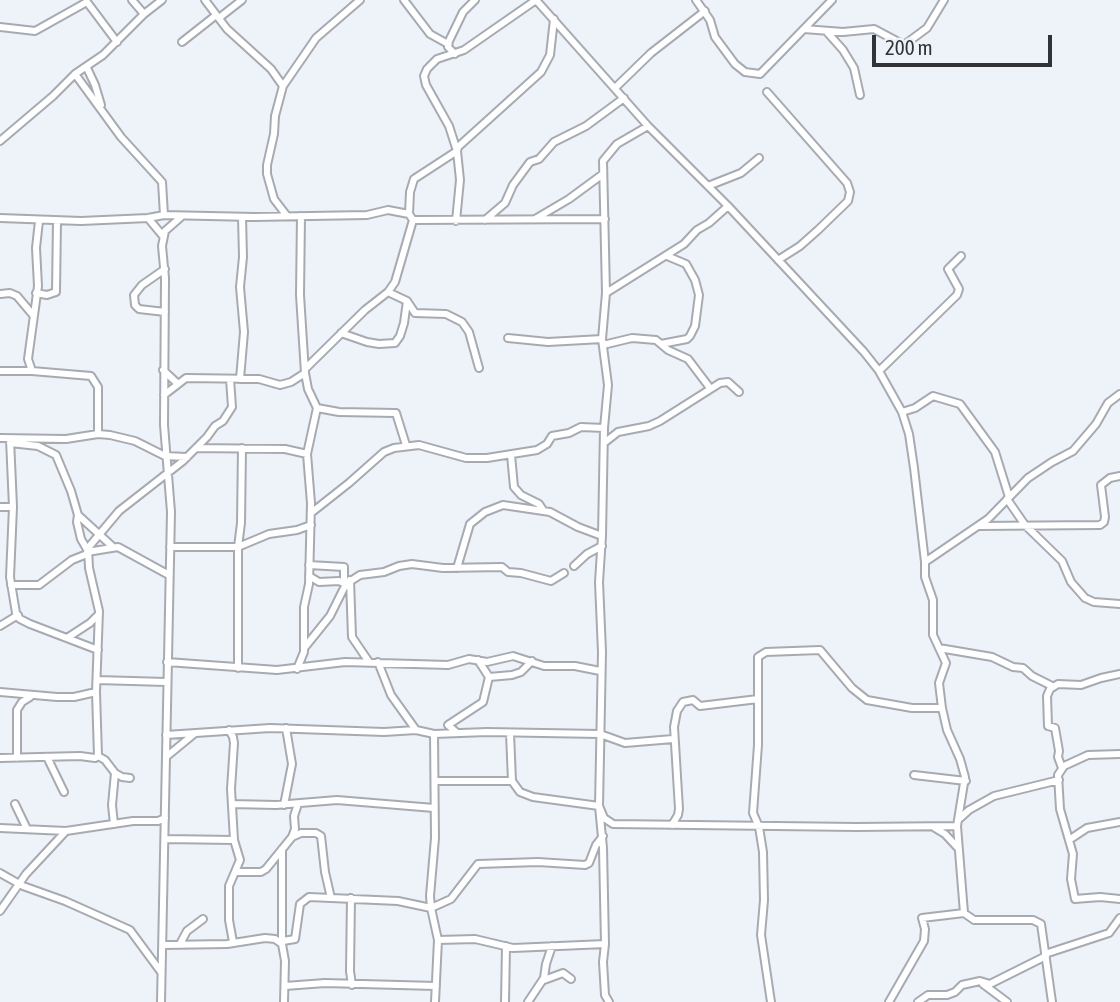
<!DOCTYPE html>
<html>
<head>
<meta charset="utf-8">
<style>
  body { margin:0 }
  #map { position:relative; width:1120px; height:1002px; overflow:hidden; background:#eef2f9; font-family:"Asap Condensed",sans-serif }
  canvas { display:block }
  .scale { position:absolute; left:872px; top:35px; width:180px; height:32px; box-sizing:border-box; border:4px solid #323336; border-top:0; padding-left:9px; font-size:21px; line-height:24px; white-space:nowrap; color:#323336; -webkit-text-stroke:5px #eef2f9; paint-order:stroke }
</style>
</head>
<body>
<div id="map">
<canvas width="1120" height="1002"></canvas>
<div class="scale">200 m</div>
</div>
<script>
const context = document.querySelector('canvas').getContext('2d');
context.lineJoin = 'round';
const poly = rows => new Path2D(rows.map(r => 'M' + r).join(''));
function trace(path, color, width, dash) { context.strokeStyle = color; context.lineWidth = width; context.lineCap = dash ? 'butt' : 'round'; context.setLineDash(dash || []); context.stroke(path); }
const minor = poly([
  [132,0,144,14],
  [205,0,227,29,271,69,283,86],
  [404,0,430,34,448,44],
  [536,0,648,126],
  [696,0,710,20,715,37,735,64,745,72,760,74,832,0],
  [219,18,242,0],
  [0,27,35,31,87,2,117,42],
  [804,29,843,32,874,29,904,45,927,28,944,0],
  [827,32,843,50,854,68,860,95],
  [182,42,215,16],
  [455,54,448,47,449,41,463,12,475,0],
  [87,68,95,85,101,105],
  [75,74,121,137,162,182,164,215],
  [615,88,651,53,705,11],
  [767,92,847,183,850,192,848,201,818,230,800,246,778,260],
  [0,141,53,96,75,74,103,55,144,14,162,0],
  [708,186,741,173,759,158],
  [409,214,410,192,414,179,457,151,449,126,426,85,424,76,427,69,437,59,464,50,536,0],
  [287,216,274,199,267,174,267,165,274,134,275,116,283,86,316,38,360,0],
  [0,218,81,221,148,218,164,215,254,217,367,215,388,210,409,214,413,220,605,219],
  [148,218,163,236],
  [535,219,569,199,603,174],
  [485,220,505,203,513,185,530,162,539,159,554,142,586,126,624,98],
  [456,221,460,180,457,151,458,147,541,72,550,55,554,19],
  [165,269,142,285,134,295,135,305,139,309,165,312],
  [388,292,407,301,415,313,446,314,462,322,469,332,479,368],
  [36,293,47,295,56,292,57,221],
  [606,293,684,244,697,230,709,223,728,206],
  [0,294,10,293,17,296,33,315],
  [341,333,367,342,379,344,395,343,400,336,404,323,407,301],
  [508,338,548,342,602,339],
  [661,344,687,339,690,336,695,326,699,295,695,280,686,264,667,256],
  [603,345,632,338,656,340,668,350,688,359,710,388],
  [306,368,365,310,388,292,395,282,413,220],
  [163,370,178,384],
  [0,371,32,371,91,376,98,387,98,434],
  [32,371,28,359,38,286,36,248,39,221],
  [879,371,957,295,959,289,948,269,961,256],
  [240,379,244,332,240,287,243,257,242,217],
  [164,395,186,378,259,379,280,385,291,382,305,373],
  [317,408,339,412,396,413,406,445],
  [902,412,915,408,933,396,960,404,995,452,1009,497],
  [0,438,66,439,98,434,110,435,135,441,165,456,187,457],
  [10,439,13,507,10,577,16,613,20,619,30,624,98,650],
  [10,443,38,446,56,455,71,491,78,515,77,522,81,539,88,551],
  [604,443,618,432,649,426,660,421,720,383,728,382,739,392],
  [196,448,285,449,307,454],
  [511,455,514,487,521,495,539,504,543,510],
  [1007,499,1025,525,1062,561,1071,582,1085,598,1094,602,1120,604],
  [0,507,13,507],
  [311,513,349,483,384,452,394,448,419,445,466,458,487,458,537,450,547,444,552,436,569,433,581,427,604,428],
  [78,515,113,547],
  [979,526,1100,525,1104,522,1105,517,1101,485,1110,478,1120,476],
  [170,547,238,547,269,534,297,530,311,525],
  [87,552,118,547,169,575],
  [925,562,988,519,1028,478,1052,462,1073,451,1096,424,1108,403,1120,394],
  [309,565,344,567,344,583],
  [574,566,587,554,602,546],
  [457,568,470,524,485,512,503,505,550,512,578,527,602,536],
  [309,576,319,582,339,581,346,584],
  [350,580,352,637,369,662],
  [11,585,39,585,72,560,87,554],
  [0,626,18,615],
  [67,638,90,623,99,614],
  [305,647,330,616,346,584,360,575,384,572,399,566,412,564,443,568,502,567,508,572,521,573,551,581,564,573],
  [939,648,992,657,1013,667,1023,668,1032,676,1052,686],
  [478,660,489,677],
  [167,662,277,670,345,662,448,665,469,659,487,662,513,656,544,666,575,666,600,671],
  [378,662,391,695,416,730],
  [238,668,238,547,241,523,242,448],
  [297,669,304,652,304,607,309,584,311,503,307,454,317,408,308,389,305,373,300,295,301,216],
  [97,680,166,682],
  [0,692,57,697,74,697,96,692],
  [229,730,233,737,234,743,231,789,234,840,240,860,229,886,229,920,233,942],
  [456,732,448,725,483,702,489,677,512,675,521,672,532,661],
  [510,733,512,781,520,792,533,797,599,806,604,818,613,824,856,827,957,826],
  [434,734,435,838,430,896,431,908,438,940,435,1002],
  [166,735,270,728,384,732,416,730,434,734,487,732,600,734,625,743,673,739],
  [1120,754,1088,755,1064,766,1058,775,1060,809,1073,854,1071,879,1075,899,1100,897,1120,899],
  [47,757,64,792],
  [166,757,194,734],
  [0,758,80,756,95,758,98,756],
  [17,758,17,710,22,702,30,697],
  [1062,768,1058,757,1059,751,1055,728,1048,726,1047,696,1050,689,1058,684,1081,685,1101,678,1120,674],
  [115,773,122,777,130,778],
  [914,775,966,781],
  [435,781,512,781],
  [15,804,27,829],
  [232,804,276,805,337,800,434,808],
  [284,805,292,764,286,728],
  [959,819,969,810,994,796,1059,780],
  [114,824,112,805,115,773,105,760,98,756,96,692,99,611,89,568,88,548,119,511,183,461,207,437,215,426,223,421,232,407,230,379],
  [672,825,678,815,679,809,674,727,677,711,683,702,693,700,700,706,758,699],
  [0,828,66,831,133,821,158,821,165,818],
  [935,828,945,834,958,848],
  [292,837,301,833,316,833,321,836,325,872,331,898],
  [165,839,234,840],
  [1069,840,1087,828,1120,822],
  [282,849,282,942],
  [236,872,261,872,266,869,292,837,295,829,294,816,298,804],
  [0,873,23,886,65,901,130,930,161,972],
  [351,898,350,971,352,985],
  [0,911,26,874,66,831],
  [438,940,475,939,513,948,605,944],
  [283,941,295,939,300,904,309,897,398,901,431,908,451,899,478,864,538,862,585,865,589,863,596,845,603,836],
  [180,944,187,931,203,919],
  [163,945,227,944,265,938,275,939,282,944,285,961,284,1002],
  [1045,954,1109,933,1120,918],
  [544,980,563,973,571,979],
  [983,984,1007,1002],
  [285,986,325,983,436,986],
  [161,1002,171,512,164,425,165,278,162,246,165,231,181,217],
  [505,1002,506,946],
  [528,1002,544,978,546,964,552,946],
  [609,1002,605,995,603,962,605,944,603,848,599,806,602,652,599,582,602,536,604,428,608,385,602,339,606,293,603,161,617,144,648,126,728,206,864,352,879,371,902,412,909,434,914,468,925,562,925,577,933,600,933,635,946,663,939,683,942,708,947,730,960,759,965,777,957,826,964,913,974,920,1033,920,1041,924,1052,1002],
  [771,1002,761,935,764,900,763,852,759,827,753,813,758,745,758,657,766,652,820,650,852,688,867,700,912,708,942,708],
  [889,1002,924,941,925,929,922,918,964,913],
  [918,1002,928,995,947,995,955,992,962,985,980,981,990,984,1046,956]
]);
trace(minor, '#a7abb1', 10);
trace(minor, '#fff', 6);
</script>
</body>
</html>
